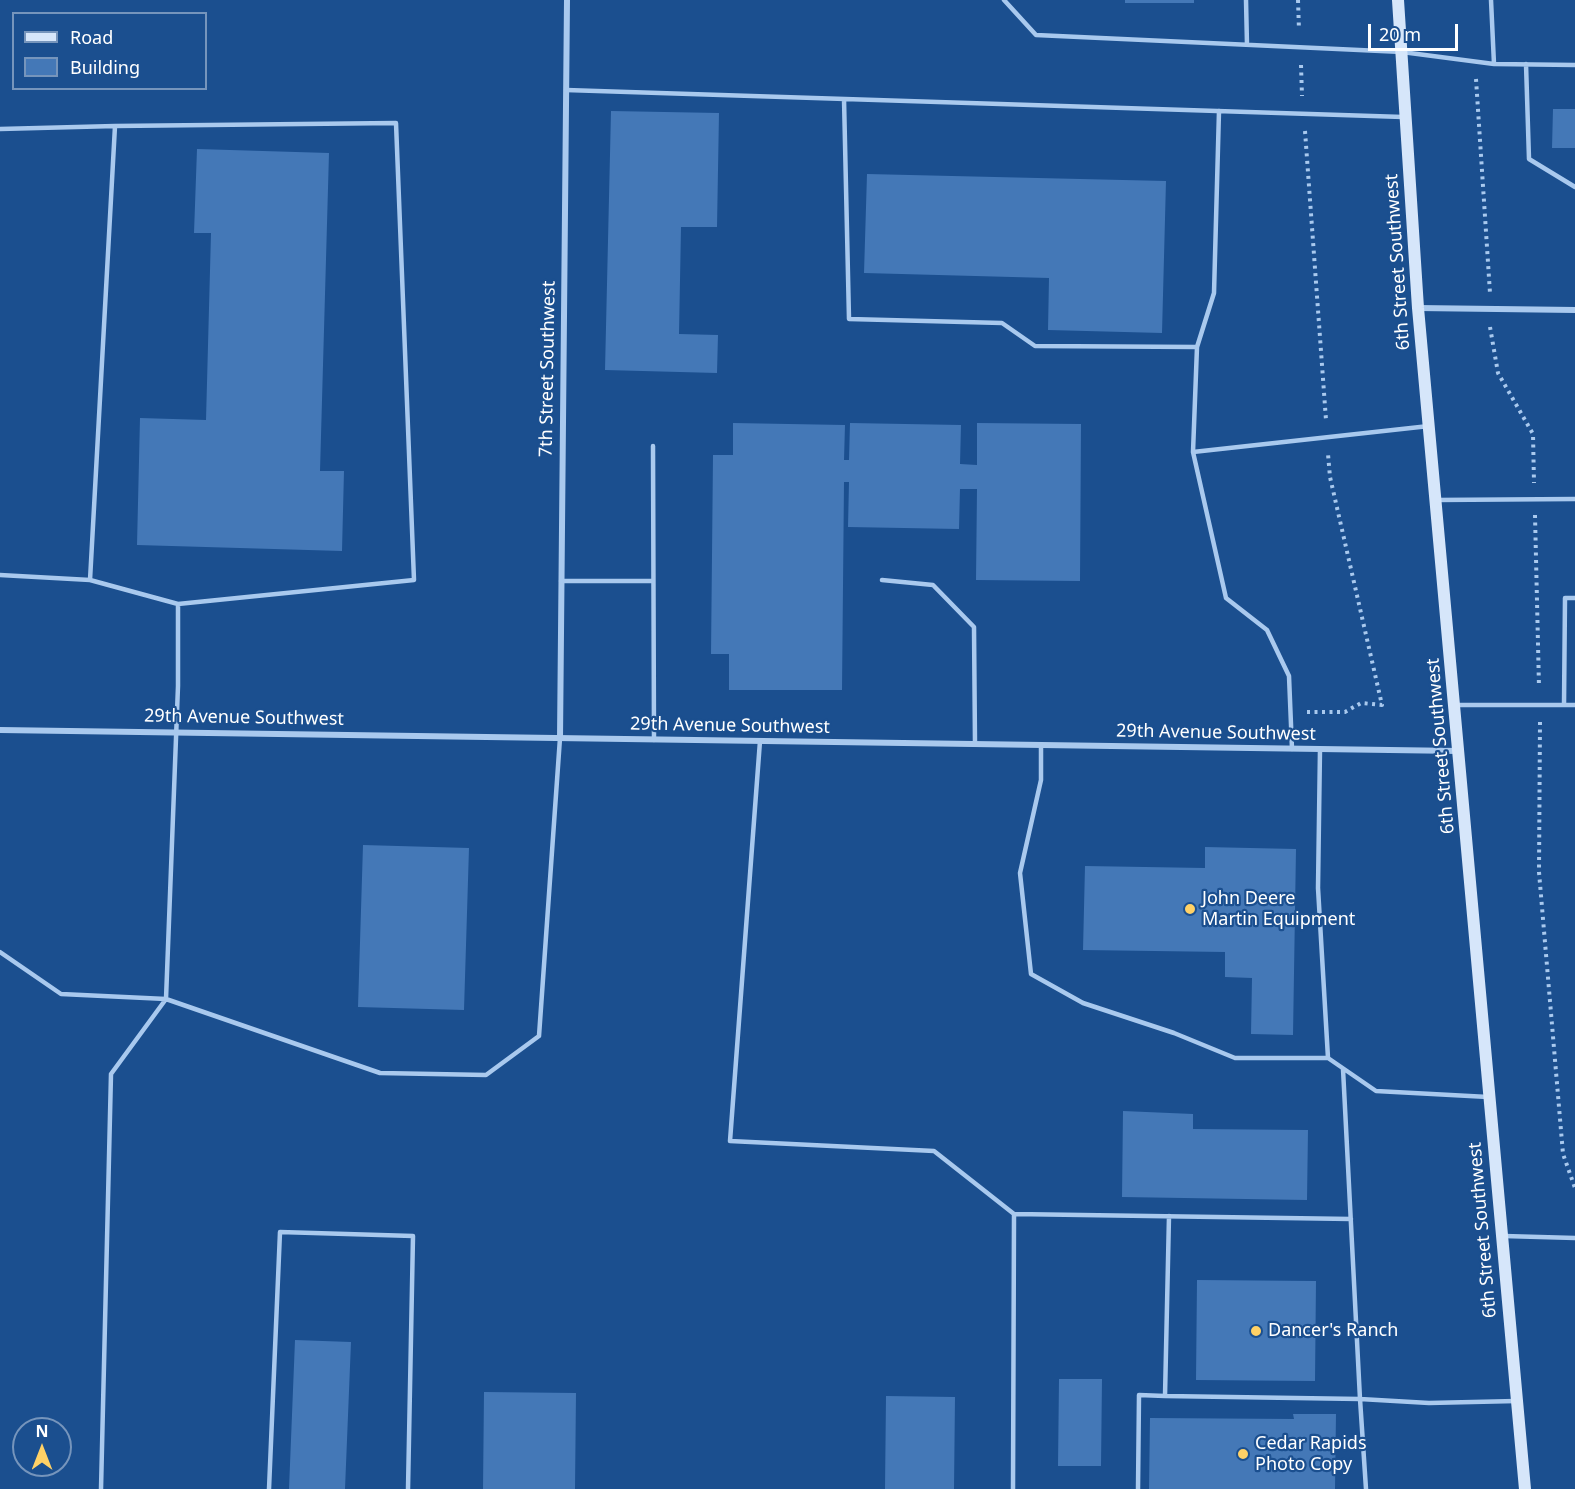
<!DOCTYPE html>
<html>
<head>
<meta charset="utf-8">
<style>
  body { margin:0 }
  #map { position:relative; width:1575px; height:1489px; overflow:hidden; background:#1b4f8f; font-family:"Noto Sans",sans-serif }
  canvas { display:block }
  .legend { position:absolute; left:12px; top:12px; width:195px; height:78px; box-sizing:border-box; background:#1b4f8f; border:2px solid #7695bc; margin:0; padding:8px 10px; list-style:none; font-size:18px; color:#fff }
  .legend li { display:flex; align-items:center; gap:12px; height:30px }
  .legend b { width:30px; border:2px solid #7695bc }
  .north { position:absolute; left:12px; top:1417px; width:60px; height:60px; box-sizing:border-box; background:#1b4f8f; border:2px solid #7695bc; border-radius:50%; rotate:0deg; font-size:16px; font-weight:700; line-height:24px; text-align:center; color:#fff }
  .north::after { content:''; display:block; margin:auto; width:21px; height:27px; background:#ffd166; clip-path:polygon(50% 0,100% 100%,50% 72%,0 100%) }
  .scale { position:absolute; left:1368px; top:24px; width:90px; height:27px; box-sizing:border-box; border:3px solid #fff; border-top:0; padding-left:8px; font-size:18px; line-height:21px; white-space:nowrap; color:#fff; -webkit-text-stroke:4px #1b4f8f; paint-order:stroke }
</style>
</head>
<body>
<div id="map">
<canvas width="1575" height="1489"></canvas>
<ul class="legend">
<li><b style="height:8px;background:#d6e6fa"></b>Road</li>
<li><b style="height:16px;background:#4478b7"></b>Building</li>
</ul>
<div class="north">N</div>
<div class="scale">20 m</div>
</div>
<script>
const context = document.querySelector('canvas').getContext('2d');
context.lineJoin = 'round';
function fill(path, color) { context.fillStyle = color; context.fill(path, 'evenodd'); }
const poly = rows => new Path2D(rows.map(r => 'M' + r).join(''));
function trace(path, color, width, dash) { context.strokeStyle = color; context.lineWidth = width; context.lineCap = dash ? 'butt' : 'round'; context.setLineDash(dash || []); context.stroke(path); }
function drawText(font, color, halo, rows, align = 'center') {
  context.font = font + ' "Noto Sans",sans-serif'; context.lineWidth = 4.5; context.setLineDash([]); context.textBaseline = 'middle'; context.strokeStyle = halo; context.fillStyle = color; for (const [text, x, y, turn = 0] of rows) {
    context.save(); context.translate(x, y); context.rotate((+turn || 0) * Math.PI / 180); context.textAlign = isNaN(turn) ? turn : align; if (halo) context.strokeText(text, 0, 0); context.fillText(text, 0, 0); context.restore();
  }
}
fill(poly([
  [1125,0,1194,0,1194,3,1125,3],
  [1553,109,1575,109,1575,148,1552,148],
  [611,111,719,113,717,227,681,227,679,334,718,335,717,373,605,370],
  [197,149,329,153,320,471,344,471,342,551,137,545,140,418,206,420,211,233,194,233],
  [867,174,1166,181,1162,333,1048,330,1049,278,864,273],
  [733,423,845,425,844,460,849,460,850,423,961,425,960,464,977,465,977,423,1081,424,1080,581,976,580,977,489,960,489,959,529,848,527,849,482,844,482,842,690,729,690,729,654,711,654,713,455,733,455],
  [363,845,469,848,464,1010,358,1007],
  [1205,847,1296,849,1293,1035,1251,1034,1252,978,1225,977,1225,952,1083,950,1085,866,1205,868],
  [1123,1111,1193,1114,1193,1129,1308,1130,1307,1200,1122,1197],
  [1197,1280,1316,1281,1315,1381,1196,1380],
  [295,1340,351,1342,345,1489,289,1489],
  [1059,1379,1102,1379,1101,1466,1058,1466],
  [484,1392,576,1393,575,1489,483,1489],
  [886,1396,955,1397,954,1489,885,1489],
  [1293,1414,1336,1414,1335,1489,1149,1489,1150,1418,1294,1419]
]), '#4478b7');
trace(poly([
  [1298,0,1299,30],
  [1301,65,1302,96],
  [1476,79,1490,293],
  [1305,131,1326,420],
  [1490,327,1498,373,1533,434,1534,483],
  [1535,515,1539,687],
  [1307,712,1345,712,1361,703,1382,705,1330,477,1328,454],
  [1540,722,1539,872,1563,1154,1575,1188]
]), '#a9c9ee', 4, [3, 4.5]);
trace(poly([
  [1004,0,1036,35,1402,52,1494,64,1575,65],
  [1246,0,1247,45],
  [1491,0,1494,64],
  [1526,64,1529,159,1575,187],
  [566,90,1403,117],
  [844,99,849,319,1002,323,1035,346,1197,347,1214,293,1219,111],
  [0,129,115,126],
  [1197,347,1193,452,1226,598,1267,630,1289,676,1292,749],
  [653,446,654,740],
  [1193,452,1429,426],
  [1436,500,1575,499],
  [0,575,90,580],
  [882,580,933,585,974,627,975,744],
  [561,581,653,581],
  [1456,705,1575,705],
  [1564,705,1565,598,1575,598],
  [760,741,730,1141,934,1151,1014,1214,1013,1489],
  [1041,745,1041,780,1020,873,1031,974,1083,1003,1174,1033,1235,1058,1328,1058],
  [1320,749,1318,888,1328,1058,1376,1091,1488,1097],
  [0,952,61,994,166,999,380,1073,486,1075,539,1036,560,738],
  [1343,1069,1360,1399,1429,1403,1516,1401],
  [1014,1214,1351,1219],
  [1504,1236,1575,1238],
  [1165,1396,1360,1399,1366,1489],
  [101,1489,111,1074,166,999,178,686,178,604,90,580,115,126,396,123,414,580,178,604],
  [269,1489,280,1232,413,1236,408,1489],
  [1138,1489,1139,1395,1165,1396,1169,1216]
]), '#a9c9ee', 4.5);
trace(poly([
  [1418,308,1575,310],
  [0,730,1459,751],
  [560,738,567,0]
]), '#a9c9ee', 6);
trace(poly([
  [1398,0,1418,308,1525,1489]
]), '#d6e6fa', 12);
for (const [x, y, r, color] of [
  [1190,909,6,"#ffd166"],
  [1256,1331,6,"#ffd166"],
  [1243,1454,6,"#ffd166"]
]) { const dot = new Path2D(); dot.arc(x, y, r, 0, 2 * Math.PI); context.fillStyle = color; context.fill(dot); trace(dot, '#1b4f8f', 2); }
drawText('18px', '#fff', '#1b4f8f', [
  ["6th Street Southwest",1398,262,-94],
  ["7th Street Southwest",548,369,-89],
  ["29th Avenue Southwest",244,718,1],
  ["29th Avenue Southwest",730,726,1],
  ["29th Avenue Southwest",1216,733,1],
  ["6th Street Southwest",1441,746,-95],
  ["6th Street Southwest",1483,1230,-95]
]);
drawText('18px', '#fff', '#1b4f8f', [
  ["John Deere",1202,899],
  ["Martin Equipment",1202,920],
  ["Dancer's Ranch",1268,1331],
  ["Cedar Rapids",1255,1444],
  ["Photo Copy",1255,1465]
], 'left');
</script>
</body>
</html>
